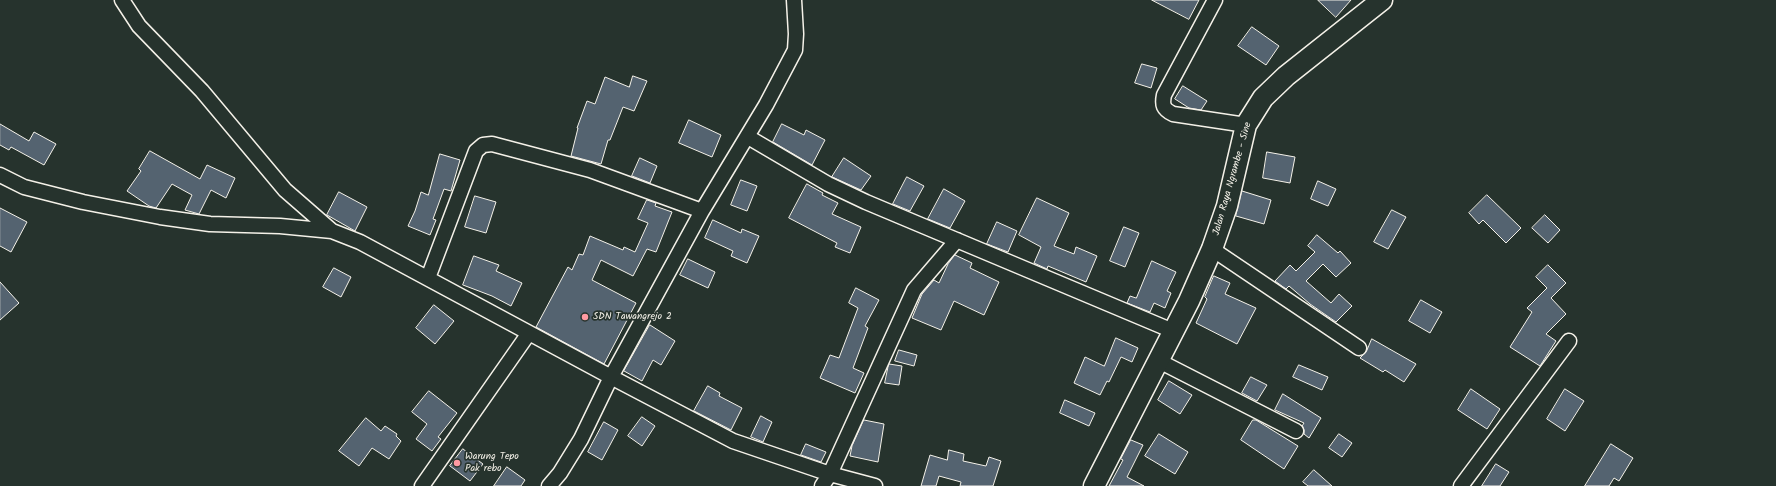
<!DOCTYPE html>
<html>
<head>
<meta charset="utf-8">
<style>
	body { margin:0 }
	canvas { display:block; background:#26332d }
</style>
</head>
<body>
<canvas width="1776" height="486"></canvas>
<script>
const ctx = document.querySelector('canvas').getContext('2d');
ctx.lineJoin = 'round';
function paint(path, color) { ctx.fillStyle = color; ctx.fill(path, 'evenodd'); }
function strokePath(path, color, width, dash) { ctx.strokeStyle = color; ctx.lineWidth = width; ctx.lineCap = dash ? 'butt' : 'round'; ctx.setLineDash(dash || []); ctx.stroke(path); }
function label(font, color, halo, rows, align = 'center') {
  ctx.font = font + ' Kalam,sans-serif'; ctx.lineWidth = 3.5; ctx.setLineDash([]); ctx.textBaseline = 'middle'; ctx.strokeStyle = halo; ctx.fillStyle = color; for (const [text, x, y, turn = 0] of rows) {
    ctx.save(); ctx.translate(x, y); ctx.rotate((+turn || 0) * Math.PI / 180); ctx.textAlign = isNaN(turn) ? turn : align; if (halo) ctx.strokeText(text, 0, 0); ctx.fillText(text, 0, 0); ctx.restore();
  }
}
const building = new Path2D(`
	M1152,0H1199L1189,19Z
	M1318,0H1351L1336,17Z
	M1252,27L1279,46L1266,65L1238,46Z
	M1142,64L1157,68L1151,88L1135,83Z
	M633,76L647,81L634,111L623,107L610,140H608L601,164L571,156L578,128H577L587,101L595,104L605,77L629,87Z
	M1183,86L1207,101L1201,110L1189,108L1175,99Z
	M689,120L721,135L712,157L679,143Z
	M0,124L29,141L34,132L56,144L44,165L11,147L9,150L0,145Z
	M782,124L804,135L806,130L825,140L812,165L773,142Z
	M150,151L200,179L207,165L235,178L226,198L211,190L199,214L185,210L192,195L172,184L156,208L149,206L127,191L141,171L139,169Z
	M1267,152L1295,157L1290,183L1263,178Z
	M440,154L460,160L451,191L444,189L433,219L436,220L430,235L408,226L415,211L421,192L428,195Z
	M640,158L657,166L650,183L632,176Z
	M844,158L871,176L861,190L832,177Z
	M907,177L924,186L910,211L893,204Z
	M741,180L757,186L747,211L731,205Z
	M1318,181L1336,189L1328,206L1311,199Z
	M807,184L823,193L822,195L838,203L832,214L861,227L850,253L835,247L837,243L789,218Z
	M944,189L965,201L950,228L928,219Z
	M1242,191L1271,200L1264,224L1236,216Z
	M339,192L367,207L355,231L327,215Z
	M1487,195L1521,228L1506,243L1483,220L1479,224L1469,213Z
	M475,196L496,202L486,233L465,227Z
	M1037,198L1069,213L1054,246L1074,254L1076,247L1097,256L1086,282L1048,266L1047,269L1034,263L1041,247L1019,235Z
	M647,200L656,203L655,206L672,212L656,252L647,249L633,276L601,260L592,280L636,303L604,364L536,327L568,267L572,270L579,254L583,255L590,236L623,250L624,247L635,252L648,223L638,219Z
	M0,208L27,222L11,252L0,246Z
	M1392,210L1406,217L1388,249L1374,242Z
	M1545,215L1560,230L1548,243L1532,228Z
	M713,220L741,233L742,229L759,236L747,263L731,256L733,251L705,238Z
	M997,222L1017,231L1008,252L987,244Z
	M1124,227L1139,233L1125,267L1110,261Z
	M1317,235L1338,253L1340,251L1351,263L1336,277L1323,264L1306,281L1331,303L1339,294L1352,306L1336,322L1310,304L1289,286L1286,289L1275,281L1290,265L1296,271L1315,252L1308,246Z
	M955,255L972,263L970,268L999,282L984,315L954,301L941,330L912,318L922,294L934,280L939,283L948,264Z
	M474,256L499,265L496,271L522,283L511,306L492,296L463,285Z
	M688,259L715,272L708,288L680,275Z
	M1152,261L1176,272L1167,291L1171,293L1165,308L1154,303L1150,312L1127,303L1130,296L1136,298Z
	M1548,265L1566,283L1551,298L1566,314L1546,334L1556,341L1540,366L1510,347L1532,312L1527,308L1547,288L1536,277Z
	M334,268L351,277L341,297L323,287Z
	M1214,276L1230,283L1225,294L1256,308L1237,344L1196,323L1207,299L1205,297Z
	M0,282L19,303L0,320Z
	M856,288L879,300L865,326L868,328L853,368L864,373L855,393L820,378L830,355L839,358L858,308L849,303Z
	M1421,300L1442,312L1430,333L1409,321Z
	M434,305L454,321L435,344L416,328Z
	M650,325L675,341L661,365L653,360L642,381L624,371Z
	M1116,338L1138,348L1132,362L1121,357L1109,382L1107,381L1100,395L1074,383L1085,357L1104,366Z
	M1372,339L1416,364L1404,382L1385,370L1383,372L1360,358L1366,352Z
	M899,350L917,355L914,366L895,361Z
	M889,364L902,366L899,385L885,383Z
	M1299,365L1328,377L1322,390L1293,377Z
	M1251,377L1267,385L1257,401L1242,393Z
	M1169,381L1192,395L1180,414L1158,400Z
	M708,386L720,393L719,396L742,408L731,430L694,411Z
	M1471,389L1500,409L1487,429L1458,410Z
	M1565,389L1584,401L1565,431L1547,419Z
	M429,391L457,413L438,437L441,439L432,451L416,439L427,424L412,412Z
	M1283,394L1321,418L1309,438L1304,434V430L1302,426L1304,423L1275,410Z
	M1065,400L1095,413L1089,426L1060,413Z
	M761,416L772,422L763,442L751,437Z
	M642,417L655,426L642,446L628,436Z
	M366,418L381,431L385,426L397,434L396,436L401,441L389,459L372,448L359,466L339,451Z
	M864,420L884,424L878,462L850,456L852,446Z
	M1253,420H1256L1298,446L1284,469L1241,440Z
	M604,422L618,430L602,460L588,452Z
	M1159,434L1188,452L1175,474L1145,456Z
	M1339,434L1352,443L1342,457L1329,448Z
	M1131,440L1143,445L1127,477L1144,486H1109L1123,460L1121,459Z
	M806,444L826,452L821,462L801,455Z
	M1611,444L1633,458L1619,481L1614,478L1609,486H1585Z
	M463,449L483,464L470,481L450,466Z
	M949,450L964,454L963,461L986,466L989,457L1001,461L993,486H960L961,482L939,476L936,486H921L930,455L947,460Z
	M1496,464L1509,472L1500,486H1482Z
	M507,467L525,480L521,486H494Z
	M1314,470L1332,486H1308L1303,482Z`);
paint(building, '#546370');
strokePath(building, '#f4f1e8', 1);
const minor = new Path2D(`
	M122,0L139,26L202,91L285,190L332,231
	M1215,0L1164,95C1162,105 1163,109 1173,114L1246,125
	M748,137L828,184L866,202L1173,331
	M0,175L24,187L83,202L160,217L210,224L280,226L332,231L360,242L611,377L733,441L830,474L875,486
	M1212,249L1359,348
	M428,278L476,151L483,145L492,144L590,170L702,211
	M1157,360L1296,431
	M422,486L529,333
	M549,486L560,473L581,439L611,377L702,211L766,105L795,50L796,34L794,0
	M822,486L830,474L914,290L957,240
	M1461,486L1569,341`);
const secondary = new Path2D(`
	M1094,486L1189,301L1212,249L1227,206L1246,125L1263,98L1286,76L1382,0`);
strokePath(minor, '#f4f1e8', 17);
strokePath(secondary, '#f4f1e8', 23);
strokePath(minor, '#26332d', 14);
strokePath(secondary, '#26332d', 20);
for (const [x, y, r, color] of [
	[585,317,4,"#ff9aa2"],
	[457,463,4,"#ff9aa2"]
]) { const dot = new Path2D(); dot.arc(x, y, r, 0, 2 * Math.PI); ctx.fillStyle = color; ctx.fill(dot); strokePath(dot, '#26332d', 1.5); }
label('10px', '#f4f1e8', '#26332d', [
	["Jalan Raya Ngrambe - Sine",1233,179,-74]
]);
label('10px', '#f4f1e8', '#26332d', [
	["SDN Tawangrejo 2",593,317],
	["Warung Tepo",465,457],
	["Pak rebo",465,469]
], 'left');
</script>
</body>
</html>
